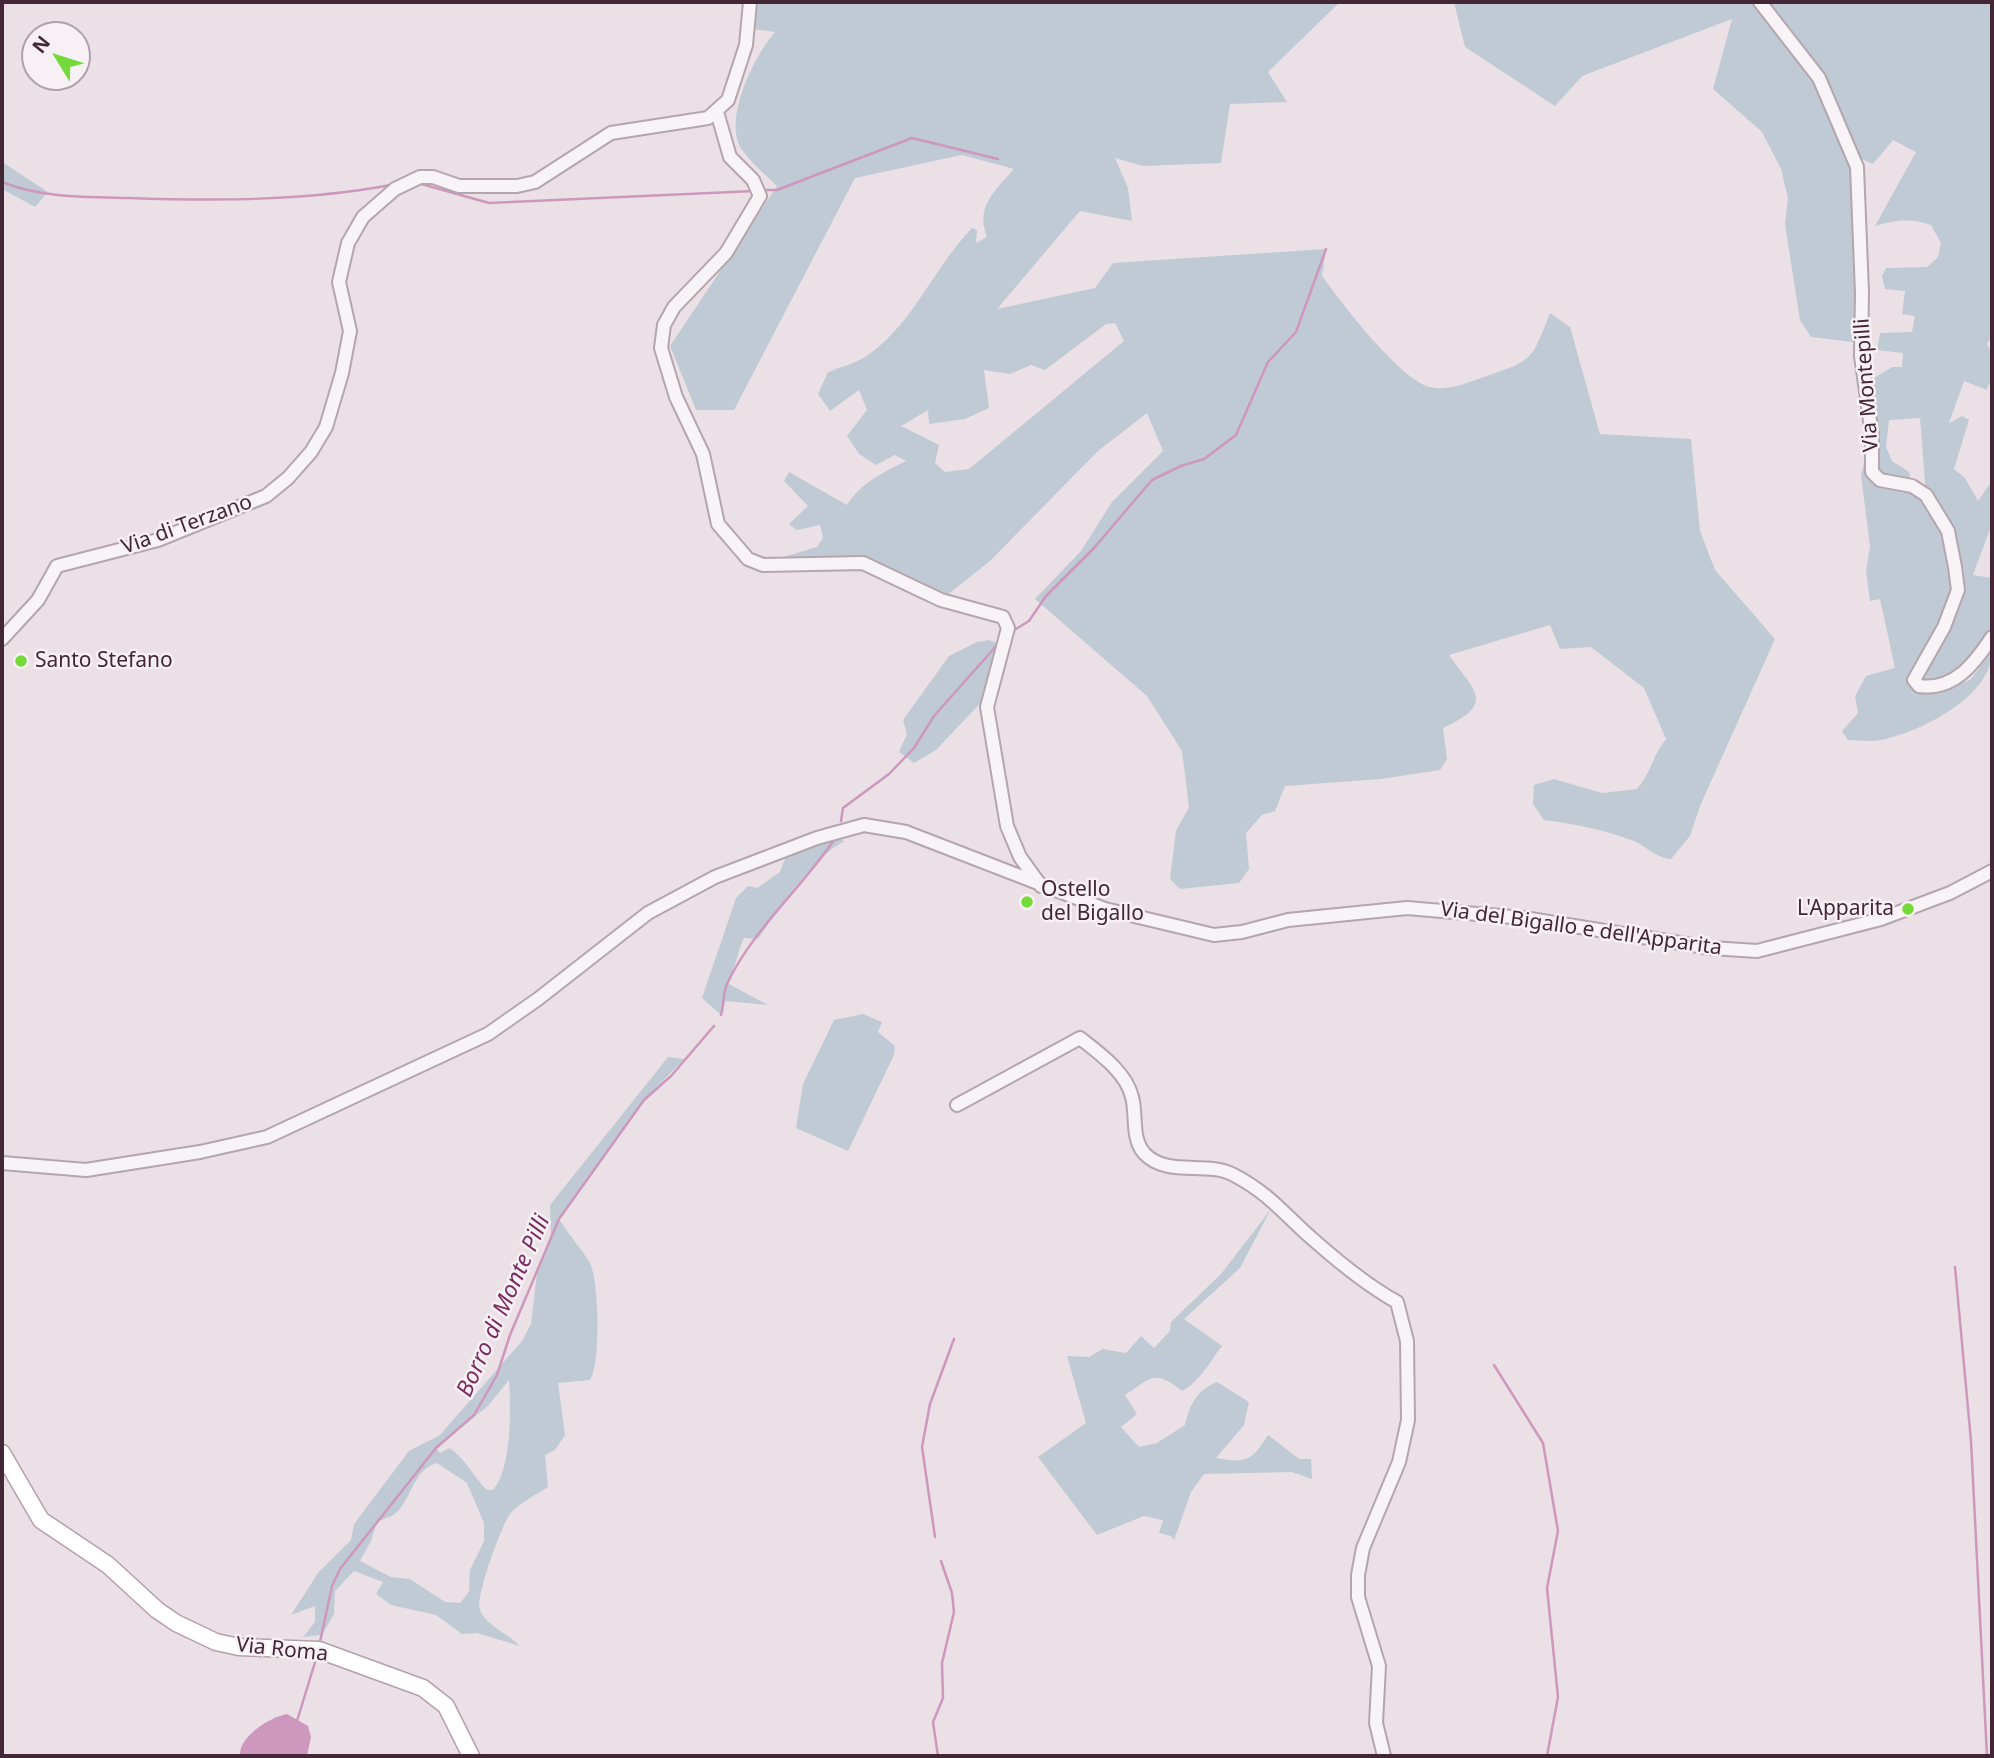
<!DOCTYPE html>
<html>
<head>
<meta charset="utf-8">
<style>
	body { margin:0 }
	#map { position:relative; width:1994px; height:1758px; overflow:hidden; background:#eae0e6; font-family:"Noto Sans",sans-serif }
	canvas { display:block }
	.frame { position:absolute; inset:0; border:4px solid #432737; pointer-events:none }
	.north { position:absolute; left:21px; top:21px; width:70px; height:70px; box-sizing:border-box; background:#f7f0f5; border:2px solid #afa0a9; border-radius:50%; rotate:308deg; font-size:19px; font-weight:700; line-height:28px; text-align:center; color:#432737 }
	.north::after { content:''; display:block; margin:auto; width:24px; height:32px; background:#74da3a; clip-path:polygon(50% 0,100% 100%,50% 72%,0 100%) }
</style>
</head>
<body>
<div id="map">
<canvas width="1994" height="1758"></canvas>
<div class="frame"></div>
<div class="north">N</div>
</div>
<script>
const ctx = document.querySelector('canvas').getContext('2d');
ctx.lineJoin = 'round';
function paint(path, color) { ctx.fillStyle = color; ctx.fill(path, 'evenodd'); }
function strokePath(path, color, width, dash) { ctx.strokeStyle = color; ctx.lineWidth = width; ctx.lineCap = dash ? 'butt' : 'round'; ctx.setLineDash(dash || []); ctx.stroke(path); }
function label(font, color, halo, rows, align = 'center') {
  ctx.font = font + ' "Noto Sans",sans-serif'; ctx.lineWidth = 5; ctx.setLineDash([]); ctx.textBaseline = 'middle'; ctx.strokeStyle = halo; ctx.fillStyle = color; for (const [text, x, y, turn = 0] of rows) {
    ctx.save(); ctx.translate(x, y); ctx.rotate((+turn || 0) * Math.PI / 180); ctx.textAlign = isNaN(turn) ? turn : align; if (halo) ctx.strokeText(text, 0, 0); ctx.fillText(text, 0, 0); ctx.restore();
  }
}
paint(new Path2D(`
	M756,2H1340L1268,72L1287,102L1230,104L1221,163L1143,166L1115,158L1128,188L1132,221L1080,211L997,309L1095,288L1113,263L1326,249L1322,276C1341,302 1400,380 1430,387C1449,392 1468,382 1487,376C1534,360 1532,359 1550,313L1570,327L1600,434L1691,439L1700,531L1715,570L1775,639L1700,806L1690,836L1671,859C1655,858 1646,845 1631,840C1602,829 1574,824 1544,820L1533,804L1534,785L1554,779L1602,793L1637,789C1652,772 1652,756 1666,739L1644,688L1591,647L1560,649L1550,625L1449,655C1473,690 1498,703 1443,728L1447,759L1440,770L1381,779L1285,786L1275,811L1262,815L1246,833L1249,869L1239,883L1180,889L1170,879L1176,831L1189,807L1182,751L1147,696L1035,599L1081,551L1112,502L1163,451L1147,413L1098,451L990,561L941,600L863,563L774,560L817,547L823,538L820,525L797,530L789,524L808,506L784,481L789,472L847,505C862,482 882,473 906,461L895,455L876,465L859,454L847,436L867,410L859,390L830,411L818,394L828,372C841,367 857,363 868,355C913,324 934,267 972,228L977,230L976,243L987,237C975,206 995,191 1014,169L962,155L855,178L734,410H696L670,346L777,186C766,175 752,164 743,151C721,122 754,56 775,32L753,29ZM1115,323L1124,341L969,469L945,472L935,463L939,445L901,426L928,410L929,424L965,419L989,408L984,370L1010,374L1031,365L1045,370L1106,324Z
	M1454,2H1992V335L1987,344L1992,354V383H1989L1987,390L1964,381L1949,423L1962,416L1969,420L1954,469L1965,478L1978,501L1992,481V524L1973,575L1992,578V637L1964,675L1929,687L1939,691L1970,680L1992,651C1992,697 1920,732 1881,740C1871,742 1859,740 1848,740L1842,731L1858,713L1855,696L1866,676L1895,668L1880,599L1870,601L1866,571L1870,546L1861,475L1868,448L1880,435L1871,380L1892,367H1902L1903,353L1877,350L1880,333L1912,332L1915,316L1902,314L1905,291L1885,289L1882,276L1886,268L1927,267L1938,257L1941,243L1931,225C1910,218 1896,220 1875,226L1916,152L1893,140L1873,164L1853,155L1861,343L1811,337L1800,320L1785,224L1788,198L1781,169L1762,132L1713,89L1732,19L1582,76L1555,106L1465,47ZM1920,418L1926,495L1912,486L1909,472L1892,461L1886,447L1889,420Z
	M2,162L48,192L35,207L2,189Z
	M989,640L998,644L990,693L936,750L914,763L899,752L907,734L903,720L949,656L977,642Z
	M838,839L845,841C813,856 779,909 758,939L744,938C737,953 735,971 727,983L768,1005L725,1001L721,1015L702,998L736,898L748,886L757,888L780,872L786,856Z
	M863,1014L882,1022L878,1032L895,1046L894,1055L848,1151L796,1128L803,1084L834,1020Z
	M668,1057L684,1059L644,1100L559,1219C568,1234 581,1248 590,1263C599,1280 601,1365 590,1380L558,1383L565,1435L555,1450L545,1455L548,1487C536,1495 516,1504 508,1517C500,1531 475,1597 480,1610C485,1625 509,1634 520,1646L477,1633L462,1634L436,1615L391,1605L376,1594L383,1582L354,1571L335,1591L334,1614L322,1635L303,1637L315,1622V1606L291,1615L318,1573L351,1540L354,1524L409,1451L440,1435L522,1341L531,1324L537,1273L551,1234L550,1205ZM509,1380C511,1408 512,1469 493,1490H487C473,1476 466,1460 450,1448L440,1453L436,1448L488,1406ZM437,1463L467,1483L484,1523V1541L470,1570L469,1592L460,1603L445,1602L410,1579L391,1577L360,1561L371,1541L377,1522C383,1519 394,1516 398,1511C412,1496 414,1469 437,1463Z
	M1271,1209L1240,1268L1184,1319L1222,1346C1209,1362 1201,1381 1182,1391C1155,1369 1152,1377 1125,1395L1137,1414L1121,1427L1139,1447L1157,1443L1185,1425C1190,1404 1197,1390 1217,1382L1249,1402L1244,1425L1216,1458C1247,1464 1252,1460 1268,1435L1299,1459H1311L1312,1479L1292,1472L1204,1474L1191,1492L1174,1540L1171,1536L1159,1533L1163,1520L1144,1516L1097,1535L1038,1457L1086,1423L1067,1356L1089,1357L1103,1349L1126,1353L1141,1336L1154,1348L1170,1331L1171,1322L1221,1274Z`), '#c0cad5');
paint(new Path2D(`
	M287,1714L308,1726L311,1737L307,1756H240C238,1737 270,1717 287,1714Z`), '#ce97bd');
strokePath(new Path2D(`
	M2,182C42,198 86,197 129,198C215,201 305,201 391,185
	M418,183L489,203L754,191
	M761,190H777L912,138L998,159
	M1011,632L1029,621L1046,596L1094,548L1152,480L1181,466L1204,459L1236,435L1268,362L1296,332L1326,249
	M841,821L843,808L889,774L914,748L934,716L998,644
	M721,1015C724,1005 723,993 727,984C752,930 804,886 836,837
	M1955,1267L1971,1441L1987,1756
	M1494,1365L1543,1443L1558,1531L1547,1588L1558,1697L1547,1756
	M935,1537L922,1447L930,1404L954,1339
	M320,1642L332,1586L340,1569L436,1448L474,1415L497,1375L510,1335L559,1219L644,1100L671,1076L714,1026
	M297,1721L316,1659
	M938,1756L933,1722L943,1698L942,1663L954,1612L952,1593L941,1561`), '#ce97bd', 2.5);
const minor = new Path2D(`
	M1760,2L1819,78L1857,167L1862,293L1861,356L1872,435V472L1880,480L1912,486L1926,495L1948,531L1955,567L1958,590L1944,627L1914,680L1919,686C1954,691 1975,663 1992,637
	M717,112L730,157L753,180L760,196L726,253L674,307L664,325L661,348L676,397L703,454L718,524L748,559L763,565L863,563L941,600L1003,617L1008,628L987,707L1007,826L1020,857L1041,886
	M2,639L38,600L57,566L158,540L266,496L288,478L311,452L326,427L342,373L350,331L339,282L348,243L363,217L395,189L420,177H433L459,186H517L535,182L611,133L708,118L728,100L746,45L750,2
	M957,1105L1080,1038C1099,1053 1126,1072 1132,1097C1137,1115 1131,1138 1144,1153C1167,1178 1206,1160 1234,1175C1273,1196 1284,1215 1316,1242C1341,1264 1368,1286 1397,1302L1407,1341L1408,1420L1399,1462L1363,1548L1358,1575V1597L1379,1666L1376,1723L1384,1756
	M2,1163L86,1170L200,1152L267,1137L488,1034L538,999L648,913L715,877L817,838L864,825L906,832L1105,909L1214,935L1242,932L1288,920L1407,908L1524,918L1711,948L1757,951L1881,919L1950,893L1992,871`);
const major = new Path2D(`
	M2,1453L41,1520L108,1565L157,1610L176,1623L216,1642L239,1647L319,1650L423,1688L446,1706L471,1756`);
strokePath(minor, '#b5a5ae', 16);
strokePath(major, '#b79ead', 19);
strokePath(minor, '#f8f3f6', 12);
strokePath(major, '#fff', 16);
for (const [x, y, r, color] of [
	[21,661,7,"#74da3a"],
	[1027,902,7,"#74da3a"],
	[1908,909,7,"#74da3a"]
]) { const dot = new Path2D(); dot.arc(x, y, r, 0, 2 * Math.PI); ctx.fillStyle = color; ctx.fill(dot); strokePath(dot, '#f7f0f5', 2.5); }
label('21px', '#432737', '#f7f0f5', [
	["Via Montepilli",1867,385,-94],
	["Via di Terzano",187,525,-20],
	["Via del Bigallo e dell'Apparita",1581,929,8],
	["Via Roma",282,1650,6]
]);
label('21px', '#432737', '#f7f0f5', [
	["Santo Stefano",35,661],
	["Ostello",1041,890],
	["del Bigallo",1041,914],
	["L'Apparita",1894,909,"right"]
], 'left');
label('italic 23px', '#7b2d60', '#f7f0f5', [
	["Borro di Monte Pilli",504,1306,-66]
]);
</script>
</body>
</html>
